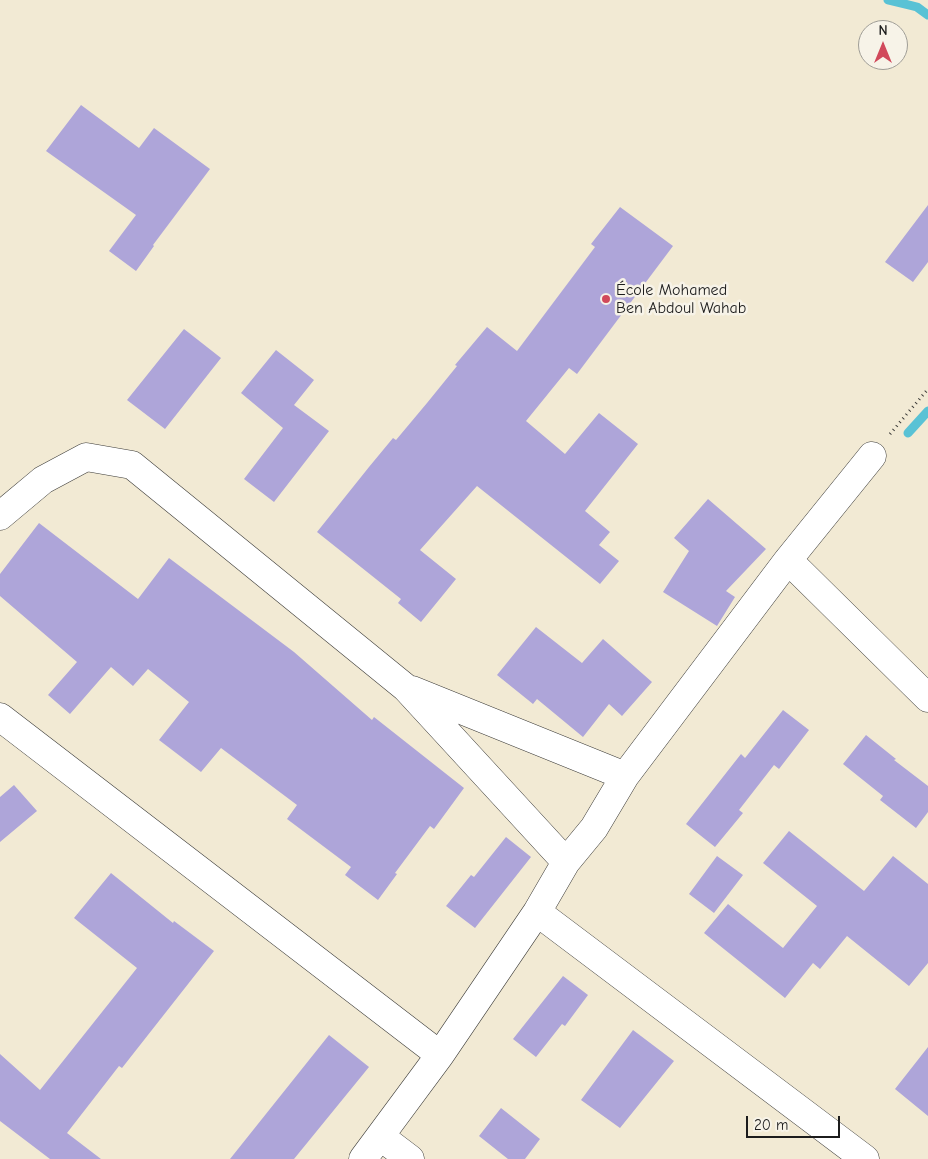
<!DOCTYPE html>
<html>
<head>
<meta charset="utf-8">
<style>
	body { margin:0 }
	#map { position:relative; width:928px; height:1159px; overflow:hidden; background:#f2ead4; font-family:"Comic Neue",sans-serif }
	canvas { display:block }
	.north { position:absolute; left:858px; top:20px; width:50px; height:50px; box-sizing:border-box; background:#f7f3e8; border:1px solid #9f9d96; border-radius:50%; rotate:0deg; font-size:14px; font-weight:700; line-height:20px; text-align:center; color:#1c1c1c }
	.north::after { content:''; display:block; margin:auto; width:18px; height:22px; background:#d1495b; clip-path:polygon(50% 0,100% 100%,50% 72%,0 100%) }
	.scale { position:absolute; left:746px; top:1116px; width:94px; height:22px; box-sizing:border-box; border:2px solid #1c1c1c; border-top:0; padding-left:6px; font-size:15px; line-height:18px; white-space:nowrap; color:#1c1c1c; -webkit-text-stroke:4px #f7f3e8; paint-order:stroke }
</style>
</head>
<body>
<div id="map">
<canvas width="928" height="1159"></canvas>
<div class="north">N</div>
<div class="scale">20 m</div>
</div>
<script>
const ctx = document.querySelector('canvas').getContext('2d');
ctx.lineJoin = 'round';
function strokePath(path, color, width, dash) { ctx.strokeStyle = color; ctx.lineWidth = width; ctx.lineCap = dash ? 'butt' : 'round'; ctx.setLineDash(dash || []); ctx.stroke(path); }
function paint(path, color) { ctx.fillStyle = color; ctx.fill(path, 'evenodd'); }
function label(font, color, halo, rows, align = 'center') {
  ctx.font = font + ' "Comic Neue",sans-serif'; ctx.lineWidth = 5; ctx.setLineDash([]); ctx.textBaseline = 'middle'; ctx.strokeStyle = halo; ctx.fillStyle = color; for (const [text, x, y, turn = 0] of rows) {
    ctx.save(); ctx.translate(x, y); ctx.rotate((+turn || 0) * Math.PI / 180); ctx.textAlign = isNaN(turn) ? turn : align; if (halo) ctx.strokeText(text, 0, 0); ctx.fillText(text, 0, 0); ctx.restore();
  }
}
strokePath(new Path2D(`
	M888,0L917,7L928,15
	M908,433L928,411`), '#59c2d5', 9);
paint(new Path2D(`
	M81,105L139,148L154,128L210,169L153,245L154,246L136,271L109,251L136,215L46,151Z
	M928,205V262L913,282L885,262Z
	M620,207L673,246L577,374L569,368L526,421L565,454L599,413L638,444L585,511L610,532L599,545L619,561L600,584L477,486L420,550L456,579L421,622L398,603L401,599L317,532L369,467L393,438L396,440L427,403L457,366L455,365L487,327L517,351L595,247L591,244Z
	M184,329L221,358L165,429L127,400Z
	M276,350L314,380L294,405L329,431L274,502L244,479L283,428L241,393Z
	M708,499L766,549L726,591L735,597L717,626L663,592L689,551L674,538Z
	M39,523L138,599L169,558L294,652L372,720L374,717L464,788L434,829L430,826L395,873L397,874L378,900L345,875L351,867L287,819L297,805L221,748L201,772L159,740L189,702L148,669L133,686L111,667L70,714L48,695L77,662L0,596V574Z
	M536,627L582,663L603,639L652,682L622,716L609,704L583,737L537,699L533,704L497,675Z
	M783,710L809,730L779,769L774,765L739,810L743,813L715,847L686,824L741,754L745,758Z
	M866,735L896,759L894,760L928,786V812L916,828L880,800L883,796L843,764Z
	M14,785L37,811L0,842V797Z
	M789,831L864,891L893,856L928,884V963L909,986L847,936L820,969L813,963L785,998L704,933L728,904L783,948L817,906L763,863Z
	M506,837L531,857L475,928L446,906L471,875L474,877Z
	M717,856L743,875L714,913L689,894Z
	M111,873L173,923L174,921L214,951L122,1068L119,1066L67,1133L101,1159H50L0,1121V1054L40,1090L137,968L74,918Z
	M563,976L588,995L565,1026L562,1024L536,1057L513,1039Z
	M633,1030L674,1061L620,1128L581,1100Z
	M329,1035L369,1067L294,1159H230Z
	M928,1047V1116L895,1089Z
	M501,1108L540,1139L525,1159H508L479,1136Z`), '#aea5d9');
const minor = new Path2D(`
	M0,516L43,480L86,457L132,465L406,688L566,862
	M788,560L928,698
	M412,690L625,776
	M0,717L440,1055
	M537,912L865,1159
	M381,1137L410,1159
	M363,1159L440,1055L537,912L566,862L594,828L625,776L788,560L872,456`);
strokePath(minor, '#3c3b38', 29);
strokePath(new Path2D(`
	M890,434L928,389`), '#3c3b38', 3, [1, 4]);
strokePath(minor, '#fff', 28);
for (const [x, y, r, color] of [
	[606,299,5,"#d1495b"]
]) { const dot = new Path2D(); dot.arc(x, y, r, 0, 2 * Math.PI); ctx.fillStyle = color; ctx.fill(dot); strokePath(dot, '#f7f3e8', 2); }
label('16px', '#1c1c1c', '#f7f3e8', [
	["École Mohamed",616,290],
	["Ben Abdoul Wahab",616,308]
], 'left');
</script>
</body>
</html>
